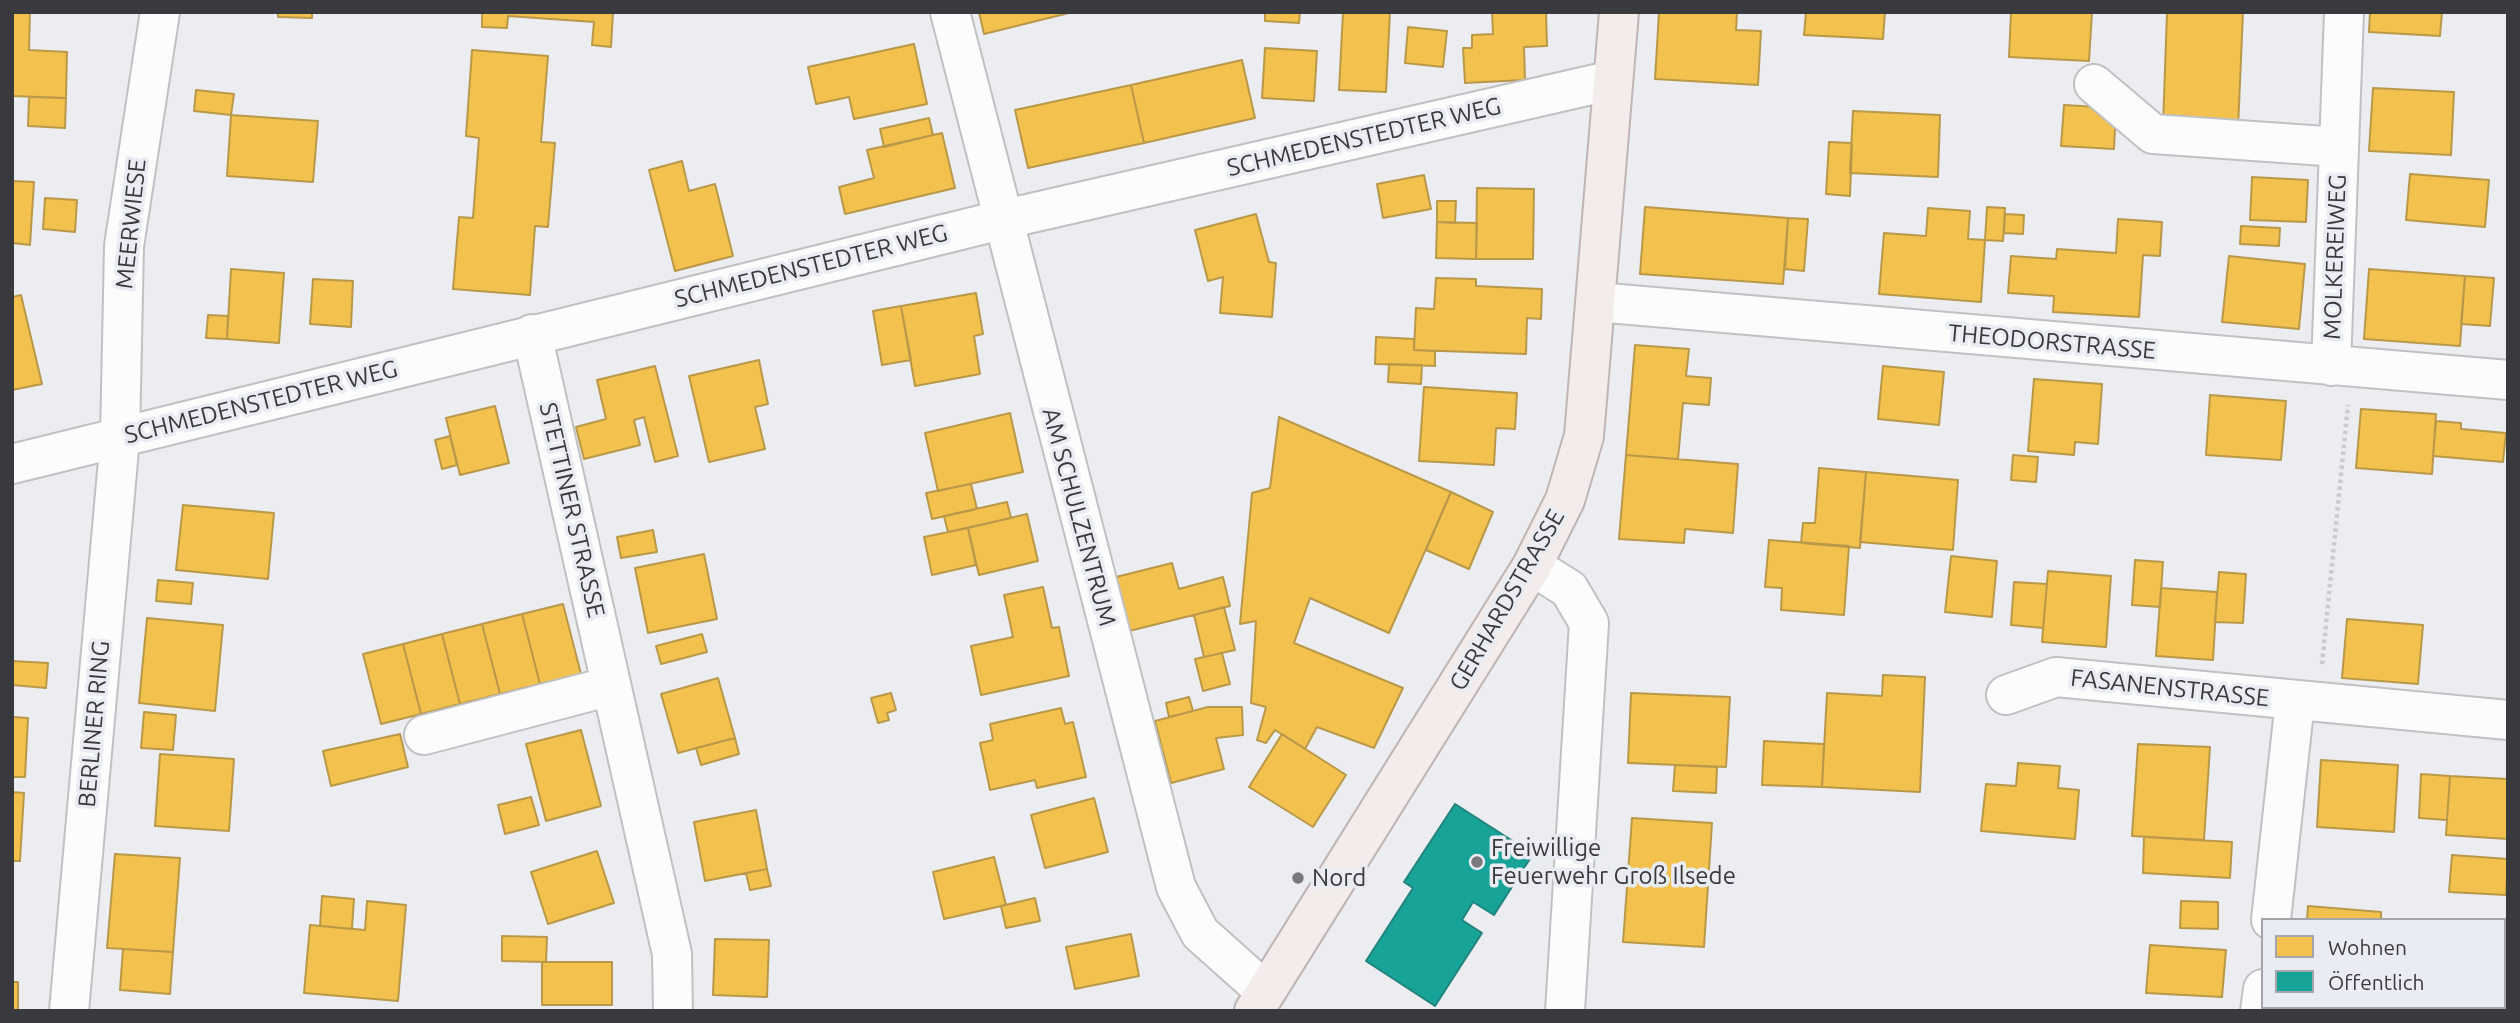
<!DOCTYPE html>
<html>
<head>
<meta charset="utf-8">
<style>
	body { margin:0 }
	#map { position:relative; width:2520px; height:1023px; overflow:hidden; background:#ebedf0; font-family:Ubuntu,sans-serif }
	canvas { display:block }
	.frame { position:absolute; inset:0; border:14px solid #393a3d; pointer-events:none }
	.legend { position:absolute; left:2261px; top:918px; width:245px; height:91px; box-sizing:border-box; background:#e9ecf2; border:2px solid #a3a5aa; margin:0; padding:9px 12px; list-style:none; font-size:21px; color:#393a3d }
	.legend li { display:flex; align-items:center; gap:14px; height:35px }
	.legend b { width:35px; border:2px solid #a3a5aa }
</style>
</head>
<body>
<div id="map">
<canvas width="2520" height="1023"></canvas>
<div class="frame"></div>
<ul class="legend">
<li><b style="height:19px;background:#f2c14e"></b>Wohnen</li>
<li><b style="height:19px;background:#17a398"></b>Öffentlich</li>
</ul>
</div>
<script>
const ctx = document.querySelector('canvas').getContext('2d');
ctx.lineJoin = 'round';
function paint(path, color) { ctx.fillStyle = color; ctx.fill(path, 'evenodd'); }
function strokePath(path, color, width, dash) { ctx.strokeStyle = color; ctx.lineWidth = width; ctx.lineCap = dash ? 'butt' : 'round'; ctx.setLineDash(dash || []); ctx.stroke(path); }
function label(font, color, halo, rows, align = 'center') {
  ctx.font = font + ' Ubuntu,sans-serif'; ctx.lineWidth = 7; ctx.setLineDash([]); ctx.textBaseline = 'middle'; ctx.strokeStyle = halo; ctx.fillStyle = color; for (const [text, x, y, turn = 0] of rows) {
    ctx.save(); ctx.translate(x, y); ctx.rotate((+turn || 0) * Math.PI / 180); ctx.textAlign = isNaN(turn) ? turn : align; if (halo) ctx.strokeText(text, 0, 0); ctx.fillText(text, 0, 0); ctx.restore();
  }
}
const homes = new Path2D(`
	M12,12H30L29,50L67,52L66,98L12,96Z
	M278,12H312V18L278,17Z
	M482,12H613L611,47L592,45L594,22L508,16L507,28L482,27Z
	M979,12H1073L984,34Z
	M1265,12H1300L1299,23L1265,21Z
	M1343,12H1390L1386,92L1339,90Z
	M1492,12H1546L1547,46L1524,47L1525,80L1465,83L1463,48H1472V35L1493,34Z
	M1659,12H1737L1736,30L1761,31L1758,85L1655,79Z
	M1806,12H1885L1883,39L1804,35Z
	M2011,12H2092L2089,61L2009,57Z
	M2167,12H2243L2238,129L2163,126Z
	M2370,12H2442L2440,36L2369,32Z
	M1408,27L1447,31L1443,67L1405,63Z
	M914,44L927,104L854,119L849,97L816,104L808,67Z
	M1265,48L1317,51L1314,101L1262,98Z
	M472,50L548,56L541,142L555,143L548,227L535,226L530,295L453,289L459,217L473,218L479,138L466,136Z
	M1242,60L1255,118L1144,143L1131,85Z
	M1131,85L1144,143L1028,168L1015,110Z
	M2373,88L2454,92L2451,155L2369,151Z
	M196,90L234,94L231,115L194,111Z
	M29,97L66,98L65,128L28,126Z
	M2064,105L2116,108L2114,149L2061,146Z
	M1853,111L1940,115L1938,177L1850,173Z
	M231,115L318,121L313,182L227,176Z
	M929,118L933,135L884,147L880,129Z
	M942,133L955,188L845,214L839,187L874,178L867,150Z
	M1829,142L1852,143L1850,196L1826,194Z
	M682,161L689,191L715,184L733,256L675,271L649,170Z
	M2410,174L2489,180L2485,227L2406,220Z
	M1424,175L1431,209L1383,218L1377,184Z
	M2252,177L2308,180L2306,222L2250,220Z
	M12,181L34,182L30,245L12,243Z
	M1477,188L1534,189L1533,259H1476Z
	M45,198L77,200L75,232L43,229Z
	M1437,201H1456L1455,223L1437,222Z
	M1645,207L1788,218L1783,284L1640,274Z
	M1987,207L2005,208L2003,241L1985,240Z
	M1928,208L1970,211L1968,239L1985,240L1981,302L1879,294L1884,233L1926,236Z
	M1256,214L1269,262L1276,263L1272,317L1220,313L1223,277L1208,281L1195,230Z
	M2005,214L2024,215L2023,234L2004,233Z
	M1788,218L1808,219L1804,271L1785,269Z
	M2118,219L2162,222L2160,256L2143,255L2139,317L2053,312L2054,296L2008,293L2011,256L2056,259L2057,249L2116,253Z
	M1437,222L1477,223L1476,259L1436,258Z
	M2241,226L2280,228L2279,246L2240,244Z
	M2229,256L2305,264L2299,329L2222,322Z
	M231,269L284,273L279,343L227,339Z
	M2369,269L2465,276L2460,346L2364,339Z
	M2465,276L2494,278L2490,326L2461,324Z
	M1436,278L1476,279V286L1542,289L1541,319L1527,318L1526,354L1414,350L1416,308L1434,309Z
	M313,279L353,281L351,327L310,324Z
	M976,293L983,334L974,336L980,374L915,386L901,306Z
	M21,295L42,384L12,390V297Z
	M901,306L911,360L882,365L873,311Z
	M208,315L228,316L227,339L206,338Z
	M1376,337L1414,339V350L1435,351V366L1375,364Z
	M1635,345L1689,349L1686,376L1711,378L1709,405L1683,403L1678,459L1626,455Z
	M759,360L768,404L755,407L765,449L709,462L689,376Z
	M1389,364L1422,365L1421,384L1388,382Z
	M655,366L678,456L655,462L644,417L634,420L640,445L584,459L576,427L606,419L597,380Z
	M1883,366L1944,372L1939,425L1878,419Z
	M2034,379L2102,384L2098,444L2075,442L2074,455L2028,451Z
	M1424,387L1517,393L1515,429L1496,428L1494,465L1419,461Z
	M2210,395L2286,401L2281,460L2206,455Z
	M495,406L509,463L460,475L446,418Z
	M2361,409L2436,414L2432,474L2356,468Z
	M1010,413L1023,472L938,491L925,433Z
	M1279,417L1451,492L1389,633L1310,598L1294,643L1403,688L1374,748L1317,727L1305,749L1275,730L1266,743L1257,740L1266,707L1251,703L1256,621L1240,624L1252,493L1270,488Z
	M2436,421L2461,423V429L2506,433L2503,462L2433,456Z
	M450,436L457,465L442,469L435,440Z
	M1626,455L1738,464L1733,533L1685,529L1684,543L1619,539Z
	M2013,455L2038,457L2036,482L2011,480Z
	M1819,468L1866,472L1860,548L1801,543L1803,523H1815Z
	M1866,472L1958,480L1953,550L1860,542Z
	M971,484L977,509L932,519L926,493Z
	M1451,492L1493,512L1469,569L1426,550Z
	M1007,502L1011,518L948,532L944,516Z
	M183,505L274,513L268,579L176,570Z
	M1027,514L1038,561L979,575L968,528Z
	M968,528L976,565L932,575L924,537Z
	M653,530L657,552L621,558L617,537Z
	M1769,540L1849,546L1844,615L1781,610L1782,588L1765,587Z
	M704,554L717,619L648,633L635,568Z
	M1951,556L1997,561L1992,617L1945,612Z
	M2135,560L2163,562L2160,607L2132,605Z
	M1172,563L1179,589L1223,577L1230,606L1129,631L1116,577Z
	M2048,571L2111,576L2106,647L2042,642Z
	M2219,572L2246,574L2243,623L2215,622Z
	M158,580L193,583L191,604L156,601Z
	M2014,582L2047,584L2043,628L2011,625Z
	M1043,587L1052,628L1059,627L1069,676L981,695L971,646L1013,637L1004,595Z
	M2161,588L2217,592L2213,660L2156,656Z
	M563,604L581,674L540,684L522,614Z
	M1224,607L1235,650L1204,657L1194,615Z
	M522,614L540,684L500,694L482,624Z
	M147,618L223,625L215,711L139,703Z
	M2347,619L2423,625L2418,684L2342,678Z
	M482,624L500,694L460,704L442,634Z
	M442,634L460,704L421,714L403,644Z
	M702,634L707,652L661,664L656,646Z
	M403,644L421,714L381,724L363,654Z
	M1222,653L1230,684L1203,691L1195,659Z
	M12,661L48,663L46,688L12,685Z
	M1883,675L1925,677L1920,792L1822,787L1827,693L1882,696Z
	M718,678L735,738L678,753L661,694Z
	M891,693L896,710L887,713L889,720L878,723L871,698Z
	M1631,693L1730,697L1726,767L1628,763Z
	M1189,697L1193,711L1169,717L1166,703Z
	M1208,707H1242L1243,735L1216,738L1224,769L1171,783L1155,721Z
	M1061,708L1065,724L1073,722L1086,777L1037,788L1035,780L990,790L980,743L993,740L990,724Z
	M144,712L176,715L173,750L141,748Z
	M12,717L28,718L25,777H12Z
	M581,730L601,806L546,821L526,744Z
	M400,734L408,767L331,786L323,751Z
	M1282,734L1346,775L1313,827L1249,787Z
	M735,738L739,754L701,765L696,748Z
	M1764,741L1824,744L1822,787L1762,785Z
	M2138,744L2210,747L2204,840L2132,836Z
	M160,754L234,759L229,831L155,826Z
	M2321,760L2398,765L2394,832L2317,827Z
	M2018,763L2060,766L2058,788L2079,790L2075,839L1981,831L1986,784L2016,786Z
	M1675,765L1717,767L1716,793L1673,791Z
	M2421,774L2450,776L2447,820L2419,818Z
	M2450,776L2508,779V839L2446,835Z
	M12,792L24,793L20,861H12Z
	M531,797L539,825L505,834L498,805Z
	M1094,798L1108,852L1045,868L1031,815Z
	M756,810L767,869L705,881L694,822Z
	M1632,818L1712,823L1704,947L1623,942Z
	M2144,837L2232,842L2230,878L2143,873Z
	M597,851L614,903L548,924L531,872Z
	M115,854L180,858L173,952L107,948Z
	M2452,855L2508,859L2506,895L2449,892Z
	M994,857L1006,905L944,919L933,872Z
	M767,869L771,886L750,890L746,873Z
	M322,896L354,899L352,929L320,926Z
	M1035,898L1040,921L1006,928L1001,906Z
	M367,901L406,905L398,1001L304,993L310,925L365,930Z
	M2181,901L2218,902V929L2180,928Z
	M2308,906L2381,912V920H2307Z
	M1131,934L1139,976L1075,989L1066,947Z
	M502,936L547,937L546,962L502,961Z
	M2504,936H2508V1011H2438L2439,1007H2504Z
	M715,939L769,940L767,997L713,995Z
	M2150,945L2226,950L2222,997L2146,993Z
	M123,949L173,952L170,994L120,990Z
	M542,962H612V1005H542Z
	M12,982H18V1011H12Z
	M2341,1007H2402L2401,1011H2341Z`);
paint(homes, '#f2c14e');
strokePath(homes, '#ba9849', 2);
const public = new Path2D(`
	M1455,804L1533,854L1494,915L1473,902L1462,920L1482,933L1435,1006L1366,961L1413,888L1404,882Z`);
paint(public, '#17a398');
strokePath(public, '#21847d', 2);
const minor = new Path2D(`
	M950,12L1176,887L1200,933L1265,991
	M2094,84L2153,134L2339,147
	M1596,302L2508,380
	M532,334L672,954L673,1011
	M2331,366L2344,12
	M12,464L1001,220L1613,80
	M1532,566L1569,589L1589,623L1565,1011
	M2006,695L2056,677L2508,720
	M424,735L611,686
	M2271,920L2295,701
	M69,1011L120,438L124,246L160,12
	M2260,1011L2263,989`);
const major = new Path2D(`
	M1254,1011L1532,566L1565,500L1584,436L1619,12`);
strokePath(minor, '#c0c1c3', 42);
strokePath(major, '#c1b4b4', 42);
strokePath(new Path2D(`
	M2322,664L2348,405`), '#cacbcd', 4.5, [3.5, 3.5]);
strokePath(minor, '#fcfcfd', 38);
strokePath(major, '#f4ebeb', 38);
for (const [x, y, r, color] of [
	[1477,862,7,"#77797c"],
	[1298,878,7,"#77797c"]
]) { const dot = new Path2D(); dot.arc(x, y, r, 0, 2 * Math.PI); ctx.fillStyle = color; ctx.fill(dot); strokePath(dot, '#e9ecf2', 2.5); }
label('24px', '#393a3d', '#e9ecf2', [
	["SCHMEDENSTEDTER WEG",1364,137,-13],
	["MEERWIESE",131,224,-84],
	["MOLKEREIWEG",2335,257,-88],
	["SCHMEDENSTEDTER WEG",811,266,-14],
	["THEODORSTRASSE",2052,342,5],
	["SCHMEDENSTEDTER WEG",261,402,-14],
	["STETTINER STRASSE",572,510,77],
	["AM SCHULZENTRUM",1079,517,75],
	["GERHARDSTRASSE",1507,600,-60],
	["FASANENSTRASSE",2170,688,6],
	["BERLINER RING",94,724,-85]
]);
label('24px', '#393a3d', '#e9ecf2', [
	["Freiwillige",1491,848],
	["Feuerwehr Groß Ilsede",1491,876],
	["Nord",1312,878]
], 'left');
</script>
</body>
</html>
